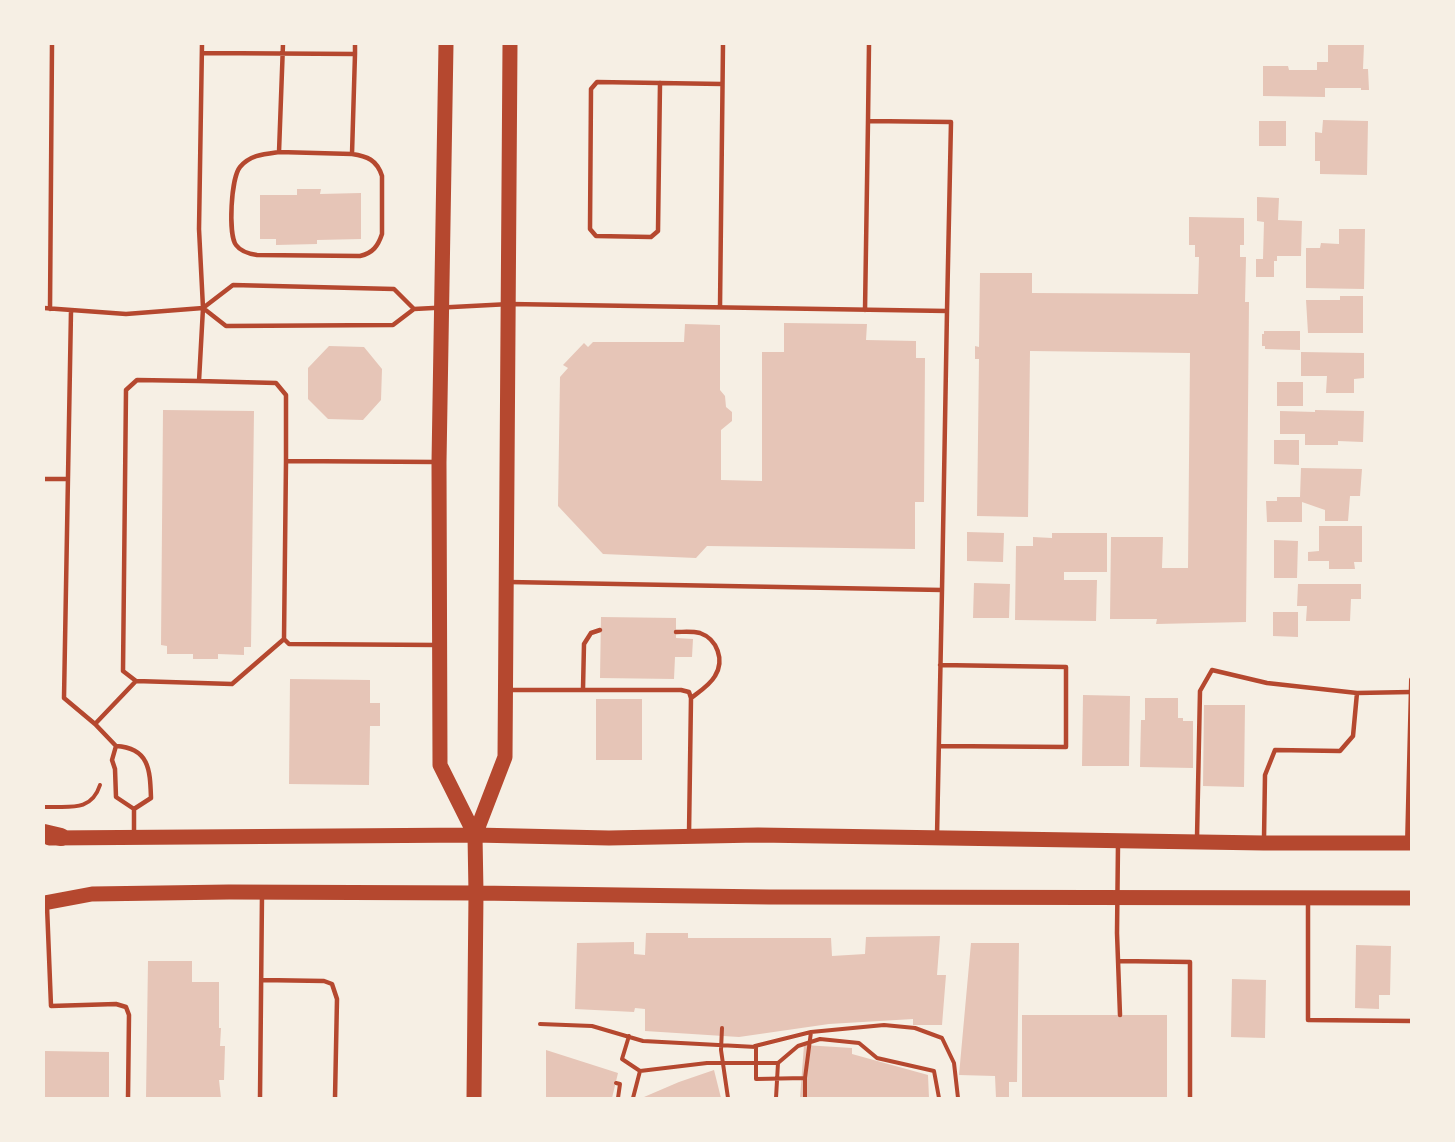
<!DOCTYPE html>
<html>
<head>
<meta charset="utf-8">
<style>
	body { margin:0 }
	#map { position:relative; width:1455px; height:1142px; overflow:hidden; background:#f6efe4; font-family:Ubuntu,sans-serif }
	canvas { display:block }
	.frame { position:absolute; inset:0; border:45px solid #f6efe4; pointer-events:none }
</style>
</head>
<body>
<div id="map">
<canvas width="1455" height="1142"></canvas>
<div class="frame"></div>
</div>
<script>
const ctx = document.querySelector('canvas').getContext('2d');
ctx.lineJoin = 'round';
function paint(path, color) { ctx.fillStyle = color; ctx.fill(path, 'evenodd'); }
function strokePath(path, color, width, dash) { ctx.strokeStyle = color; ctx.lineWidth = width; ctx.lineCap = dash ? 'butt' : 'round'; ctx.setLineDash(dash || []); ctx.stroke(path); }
paint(new Path2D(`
	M1328,44H1364L1363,69H1368L1369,90H1361V88H1325V97L1263,96V66H1288L1289,70H1317V62H1328Z
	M1323,120L1368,121L1367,175L1320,174V161H1315V132L1322,133Z
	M1259,121H1286V146H1259Z
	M297,189H321L320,194L361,193V239L317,240V244L276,245V239H260V195H297Z
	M1257,197L1279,198L1278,220L1302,221L1301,256H1277V261H1274V277H1256V259H1263L1264,222L1257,221Z
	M1189,217L1244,218V245H1240V257H1246L1245,302H1249L1246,622L1156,624L1157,619H1110L1111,537H1163L1162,568H1188L1190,353L1030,351L1028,517L977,516L979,359H975V346L979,347L980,273H1032V293L1198,294L1199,257H1195V245H1189Z
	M1339,229H1365L1364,289L1306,288V248H1320L1321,243L1339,244Z
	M1340,296H1363V333H1308L1306,300H1340Z
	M784,323L867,324L866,340L916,341V358H925L924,502H915V549L707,546L696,558L603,554L558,506L560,377L568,368L563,365L584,343L588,347L593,342H684L685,324L720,325V390L725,396L726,407L732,412V421L721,430V480L762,481V352H784Z
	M1264,331H1300V350L1265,349V346H1262V334H1264Z
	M329,346L364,347L382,369L381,400L363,420L328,419L308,399V368Z
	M1301,352L1364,353V378L1354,379V393H1326L1327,376H1301Z
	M1277,382H1303V406H1277Z
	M163,410L254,411L251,647H244V655L218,654V659H193V654H167V646L161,645Z
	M1315,410L1364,411L1363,442L1338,441V445H1305V434H1280V411L1315,412Z
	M1274,440H1299V465L1274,464Z
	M1301,468L1362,469L1360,496H1350L1348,521H1325V510L1302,502V522H1267L1266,501H1277V497H1300Z
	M1319,526H1362V562H1354L1355,569H1329V561H1308V552L1319,551Z
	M967,532L1004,533L1003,562L967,561Z
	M1052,533H1107V572H1064V580H1097L1096,621L1015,620L1016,546H1033V537L1052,538Z
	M1274,540L1298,541L1297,578H1274Z
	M974,583L1010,584L1009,618H973Z
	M1298,584H1361V599H1351L1350,621H1306L1307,606H1297Z
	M1273,612H1298V637L1273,636Z
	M601,617L676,618V638L693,639L692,657H675L674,679L600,678Z
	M290,679L370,680V703H380V726H370L369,785L289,784Z
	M1083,695L1130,696L1129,766H1082Z
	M1145,698H1178V718H1183V721H1193V768L1140,767L1141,720H1145Z
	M596,699H642V760H596Z
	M1204,705H1245L1244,787L1203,786Z
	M646,933H688V938H831L832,956L865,954L866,937L940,936L937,975H946L942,1025H913V1019L829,1024L739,1037L645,1031V1009L635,1008L634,1012L575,1009L577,943L634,942V954L645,955Z
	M971,943H1019L1017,1082H1009V1098H996L995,1076L959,1075Z
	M1356,945L1391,946L1390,995H1379V1009L1355,1008Z
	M148,961H192V982H219V1028H221L220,1046H225L224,1080H219L221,1098H146Z
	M1232,979L1266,980L1265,1038L1231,1037Z
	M1022,1015H1167V1098H1022Z
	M804,1045L852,1048V1054L928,1075L929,1098H800Z
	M546,1050L618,1073L612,1098H546Z
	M44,1051L109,1052V1098H44Z
	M714,1070L721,1098H644V1097L679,1082Z`), '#e6c5b7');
strokePath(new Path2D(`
	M44,807C68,806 91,813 100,785
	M540,1024L592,1026L643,1041L756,1047V1079L805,1078V1098
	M722,1028L721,1050L728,1098
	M811,1032L884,1025L915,1028L942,1038L954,1063L958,1098
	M629,1036L622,1059L640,1071L633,1098
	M755,1046L811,1032L805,1078
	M778,1063L798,1046L820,1039L859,1043L877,1058L934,1071L939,1098
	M640,1071L707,1063H778L776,1098
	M616,1083L620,1084L618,1098`), '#b5482f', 4);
strokePath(new Path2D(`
	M283,44L279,152L352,154L355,54
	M869,44L868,121L951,122L947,311
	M202,53L355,54V44
	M660,83L658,231L651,237L596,236L590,229L591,89L597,82L722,84
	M279,152C264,154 250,155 240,167C231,178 228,234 236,245C241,252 250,254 257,255L360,256C373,253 378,246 382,234V176C377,160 367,156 352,154
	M720,307L723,44
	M44,308L126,314L203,308L233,285L394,289L414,309
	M203,308L226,326L393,325L414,309L510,304L947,311L942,590
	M50,309L52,44
	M865,310L868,121
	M71,311L64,698L95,724L116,746C150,748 150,771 151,798L134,809
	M199,381L276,383L286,395V461L436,462
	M44,479H68
	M509,582L942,590L937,836
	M676,632C684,632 692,631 700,633C717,639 725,660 715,676C710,685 699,692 691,698
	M284,639L286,461
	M136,681L123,671L126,390L137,380L199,381L203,308L199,229L202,44
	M583,689L584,644L591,633L600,630
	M507,690H681L689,692L691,698L689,834
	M95,724L136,681L232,684L284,639L289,644L437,645
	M116,746L112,760L115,769L116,797L134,809
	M939,746L1066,747V667L940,665
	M134,836V809
	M1197,838L1200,691L1212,670L1267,683L1357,693
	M1264,839L1265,775L1275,750L1340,751L1353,736L1357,693L1411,692
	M1118,844L1117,933L1120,1015
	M1308,901V1020L1412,1021
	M47,906L51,1006L116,1004L126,1007L129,1015L128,1098
	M1118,961L1190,962V1098
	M262,980L324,981L332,984L337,999L335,1098
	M260,1098L262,895`), '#b5482f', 4.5);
strokePath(new Path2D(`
	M1408,841L1412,680`), '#b5482f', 6);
strokePath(new Path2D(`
	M446,44L439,462L440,765L475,835
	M49,838L475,835L609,838L758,835L1264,843H1412
	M44,903L92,894L229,892L476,893L769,897L1412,898
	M474,1098L476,893L475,835L505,757L510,44`), '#b5482f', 15);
strokePath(new Path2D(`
	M44,833L61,837`), '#b5482f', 18);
</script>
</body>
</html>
